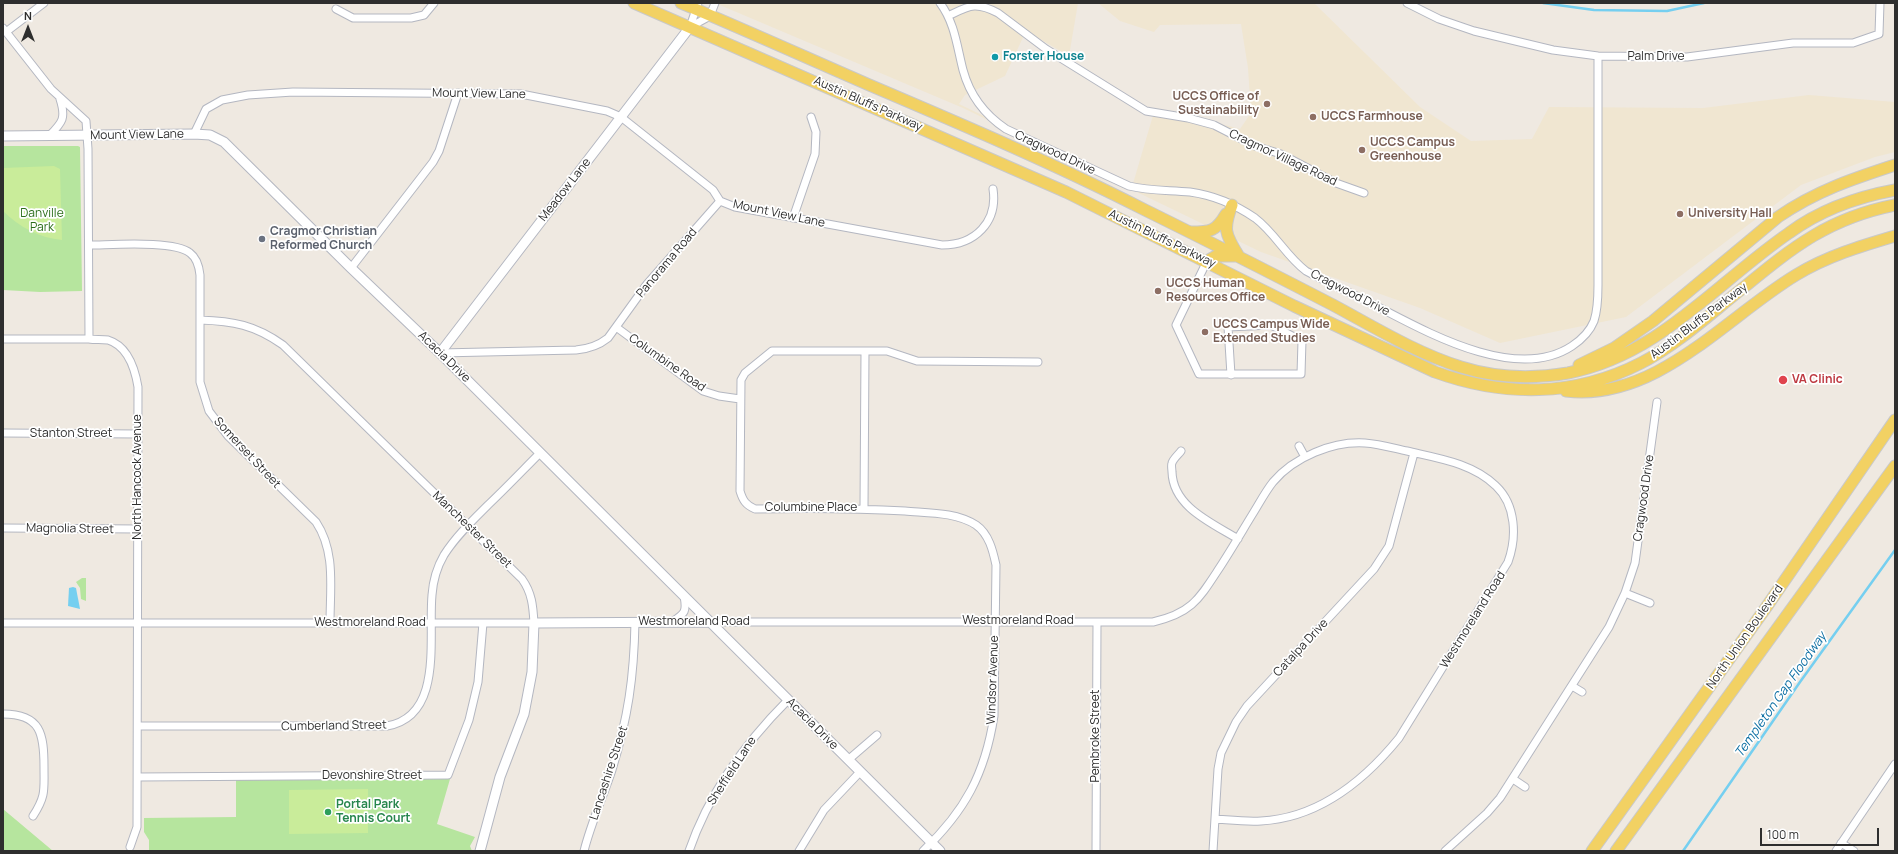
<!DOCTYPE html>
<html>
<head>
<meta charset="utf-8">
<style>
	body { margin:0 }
	#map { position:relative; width:1898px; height:854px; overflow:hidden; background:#efe9e1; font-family:Manrope,sans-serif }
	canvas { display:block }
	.frame { position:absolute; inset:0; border:4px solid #2e2e2e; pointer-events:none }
	.north { position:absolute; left:8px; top:8px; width:40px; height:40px; -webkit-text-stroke:3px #fff; paint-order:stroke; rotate:0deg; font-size:11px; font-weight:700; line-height:16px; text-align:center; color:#2e2e2e }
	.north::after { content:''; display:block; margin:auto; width:14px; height:18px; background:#2e2e2e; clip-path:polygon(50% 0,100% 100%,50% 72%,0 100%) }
	.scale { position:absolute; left:1760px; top:828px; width:119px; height:18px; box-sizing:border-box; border:2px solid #2e2e2e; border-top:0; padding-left:5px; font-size:12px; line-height:14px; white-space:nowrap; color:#2e2e2e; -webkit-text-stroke:3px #fff; paint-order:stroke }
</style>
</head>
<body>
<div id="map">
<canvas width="1898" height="854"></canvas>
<div class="frame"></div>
<div class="north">N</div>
<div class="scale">100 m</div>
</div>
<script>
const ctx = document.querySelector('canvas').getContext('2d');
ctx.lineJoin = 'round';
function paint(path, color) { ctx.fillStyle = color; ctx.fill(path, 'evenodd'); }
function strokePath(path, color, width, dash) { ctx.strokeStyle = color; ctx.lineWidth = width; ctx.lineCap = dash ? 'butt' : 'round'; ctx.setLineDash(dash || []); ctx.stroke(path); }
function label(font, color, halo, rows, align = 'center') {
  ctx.font = font + ' Manrope,sans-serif'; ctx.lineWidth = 3.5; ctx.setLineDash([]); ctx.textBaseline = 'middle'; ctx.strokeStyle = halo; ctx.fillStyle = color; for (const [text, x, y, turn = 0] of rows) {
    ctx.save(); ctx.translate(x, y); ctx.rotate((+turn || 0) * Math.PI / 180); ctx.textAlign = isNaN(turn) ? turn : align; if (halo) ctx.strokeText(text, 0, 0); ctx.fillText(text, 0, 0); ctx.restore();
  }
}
paint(new Path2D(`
	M715,3H1078L1069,56L1026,31L1005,76L965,95L959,104L1132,187L1154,112L1194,117L1240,129L1251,113L1248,68L1241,24L1160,25L1154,32L1120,21L1098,3H1314L1420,107L1471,141L1532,139L1549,107L1703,108L1809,95L1895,102V152L1875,157L1801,185L1626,317L1500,343L1420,308L1261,252L963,108Z`), '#f0e6d1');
paint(new Path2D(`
	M3,146H78L80,147L82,291L40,292L3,290Z
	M82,578H86V601L81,599L80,588L76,582Z
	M450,779L437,824L475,837L470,846L472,851H149V840L144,832V818L236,817V780Z
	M3,809L53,851H3Z`), '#b6e59e');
paint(new Path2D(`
	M54,166L60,169L62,240C40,238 19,227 3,211V168Z
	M368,789V833L289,834V790Z`), '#c9ec9a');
paint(new Path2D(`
	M73,587L76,588L80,609L68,606L69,588Z`), '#75cff0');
strokePath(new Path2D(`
	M1543,3L1594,10L1667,11L1704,3
	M1683,851L1800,682L1895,550`), '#75cff0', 2.5);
const minor = new Path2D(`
	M940,3C955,23 957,47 963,70C970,96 985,115 1006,129L1129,186C1149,191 1169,190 1190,192C1212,195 1236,205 1255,218C1275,233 1286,256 1306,271C1331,284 1357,296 1382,309C1432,335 1518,382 1572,346C1581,340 1590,331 1594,321C1598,309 1598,297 1598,285V56
	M1407,3L1439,19L1474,31L1553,50L1598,56L1687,57L1793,43H1853L1879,34L1880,3
	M336,9L353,18H411L424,15L434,3
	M948,16C969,6 975,1 998,13L1046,49L1146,111L1188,118L1214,125L1255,146L1281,154L1336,183L1364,193
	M690,27L710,16L715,3
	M690,27L698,3
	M3,28L51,89L86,121L88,149L89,339C95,340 102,339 108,340C128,346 135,369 138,387L137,827L130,847
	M6,32L44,3
	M194,134L206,109L222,100L248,95L293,92L521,94L607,111L621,117L713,190L720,201L735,207L942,245C975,245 998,222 993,189
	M49,136C63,122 66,118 60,99
	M793,218L815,154L816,132L811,117
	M89,245C111,245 174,240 190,253C197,258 199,266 200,275V382L209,411L228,436L316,522C336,552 330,588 330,623
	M1207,261L1176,325L1199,374H1301L1302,341L1271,325L1228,327L1231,375
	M351,268L433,162L439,151L458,93
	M616,327L703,391L719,396L740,399
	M3,339H89
	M440,353L576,350C588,349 598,346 608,338L647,284L720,201
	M3,433L138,434
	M1299,446L1305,457
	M1181,451C1179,454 1173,459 1172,463C1171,465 1172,470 1172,472C1173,507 1212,523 1238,539
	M864,508L865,351
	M3,528L138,529
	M1625,593L1650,603
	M672,622C685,613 687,612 684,596
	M709,622H1153C1192,613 1199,599 1220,567C1231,550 1241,533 1252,515C1259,504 1265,492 1273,482C1294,457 1333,441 1365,443C1379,444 1393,448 1407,451C1437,458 1473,463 1496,486C1516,505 1517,537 1508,562L1399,738C1364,781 1318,818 1261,821C1246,822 1230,820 1215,819
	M3,623H534C533,606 532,593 522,579L283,345C255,325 233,321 200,320
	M1572,686L1582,692
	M3,714C41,714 44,734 44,767C44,790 46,796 33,816
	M139,726H387C444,716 428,638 432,595C433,581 437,567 444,555C456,536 473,520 488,505C506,488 523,470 540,453
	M848,760L877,735
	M138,777L448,775L469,720L478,682L483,623
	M1513,779L1525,787
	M1841,843L1854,851
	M584,851C591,823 603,797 612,770C628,718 634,677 635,622
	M689,851C709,793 745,743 788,700
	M799,851L824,810L860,772
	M923,851C965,811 985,774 994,716L996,565C993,551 989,534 976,525C956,512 928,513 905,511C855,508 805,508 755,509C746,505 743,501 740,491L741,380L745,373L772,351H887L917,361L1038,362
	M1096,851L1097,622
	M1213,851L1218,769L1221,753L1236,722L1247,706L1374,569L1389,546L1414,453
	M1445,851L1487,813L1500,798L1609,627L1625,593L1635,563L1657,402
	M1836,851L1895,764`);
const tertiary = new Path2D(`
	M3,136L194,134L210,135L224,142L351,268L440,353L940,851
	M440,353L690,27
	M480,851L500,777L524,714L532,672L534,623L709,622`);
const primary = new Path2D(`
	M634,3L1066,192L1294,306L1435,372C1504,397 1575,397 1641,363C1678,344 1710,314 1743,288C1793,247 1829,218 1895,205
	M681,3C743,29 805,57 867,84C961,124 1055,164 1145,210C1208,241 1271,273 1333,305C1374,327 1416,353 1461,367C1496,378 1532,379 1568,373C1660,355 1716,283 1789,233C1820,210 1857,197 1895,190
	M1232,205C1223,229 1225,234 1238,255
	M1191,232C1211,232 1216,231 1226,214
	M1207,261L1216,256H1236
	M1579,365L1614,348L1653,321L1778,217C1816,191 1852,179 1895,165
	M1566,391C1656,402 1726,317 1796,275C1827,256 1861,246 1895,236
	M1592,851L1765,609L1895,420
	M1616,851L1895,466`);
strokePath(minor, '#b4b7c1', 9);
strokePath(tertiary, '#b4b7c1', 11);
strokePath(primary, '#c9c9c9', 13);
strokePath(minor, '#fff', 7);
strokePath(tertiary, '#fff', 9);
strokePath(primary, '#f2d163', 11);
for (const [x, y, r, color] of [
	[995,57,4,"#0f9aa8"],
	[1267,104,4,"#8d6e63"],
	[1313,117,4,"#8d6e63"],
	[1362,150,4,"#8d6e63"],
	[1680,214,4,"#8d6e63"],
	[262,239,4,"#6b7280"],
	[1158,291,4,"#8d6e63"],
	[1205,332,4,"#8d6e63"],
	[1783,380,5,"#e0444e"],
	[328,812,4,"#2e9e5b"]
]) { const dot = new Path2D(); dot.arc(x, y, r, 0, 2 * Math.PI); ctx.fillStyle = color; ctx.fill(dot); strokePath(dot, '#fff', 1.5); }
label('bold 12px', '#0d838f', '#fff', [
	["Forster House",1003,57]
], 'left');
label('12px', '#2e2e2e', '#fff', [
	["Palm Drive",1656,57],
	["Mount View Lane",479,94,1],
	["Austin Bluffs Parkway",868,104,24],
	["Mount View Lane",137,135,-1],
	["Cragwood Drive",1055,153,25],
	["Cragmor Village Road",1283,158,25],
	["Meadow Lane",565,190,-52],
	["Mount View Lane",779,214,12],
	["Austin Bluffs Parkway",1162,239,26],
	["Panorama Road",667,263,-50],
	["Cragwood Drive",1350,293,27],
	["Austin Bluffs Parkway",1699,321,-37],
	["Acacia Drive",444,357,44],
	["Columbine Road",667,363,35],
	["Stanton Street",71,434],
	["Somerset Street",247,453,47],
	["North Hancock Avenue",138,477,-90],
	["Cragwood Drive",1644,498,-82],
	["Columbine Place",811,508],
	["Magnolia Street",70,529,1],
	["Manchester Street",472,530,44],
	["Westmoreland Road",1473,620,-58],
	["Westmoreland Road",1018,621],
	["Westmoreland Road",694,622],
	["Westmoreland Road",370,623],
	["North Union Boulevard",1745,637,-55],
	["Catalpa Drive",1301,648,-47],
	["Windsor Avenue",993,680,-88],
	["Acacia Drive",812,724,45],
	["Cumberland Street",334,726,-1],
	["Pembroke Street",1096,736,-90],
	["Sheffield Lane",732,771,-57],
	["Lancashire Street",609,773,-72],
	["Devonshire Street",372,776]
]);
label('bold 12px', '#785e54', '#fff', [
	["UCCS Office of",1259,97,"right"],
	["Sustainability",1259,111,"right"],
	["UCCS Farmhouse",1321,117],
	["UCCS Campus",1370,143],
	["Greenhouse",1370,157],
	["University Hall",1688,214],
	["UCCS Human",1166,284],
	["Resources Office",1166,298],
	["UCCS Campus Wide",1213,325],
	["Extended Studies",1213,339]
], 'left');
label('12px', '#2c6e1b', '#fff', [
	["Danville",42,214],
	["Park",42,228]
]);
label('bold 12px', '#5b616d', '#fff', [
	["Cragmor Christian",270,232],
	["Reformed Church",270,246]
], 'left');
label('bold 12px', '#be3a42', '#fff', [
	["VA Clinic",1792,380]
], 'left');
label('bold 12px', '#27864d', '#fff', [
	["Portal Park",336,805],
	["Tennis Court",336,819]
], 'left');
label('italic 13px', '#0d6fa3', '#fff', [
	["Templeton Gap Floodway",1781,695,-55]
]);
</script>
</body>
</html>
